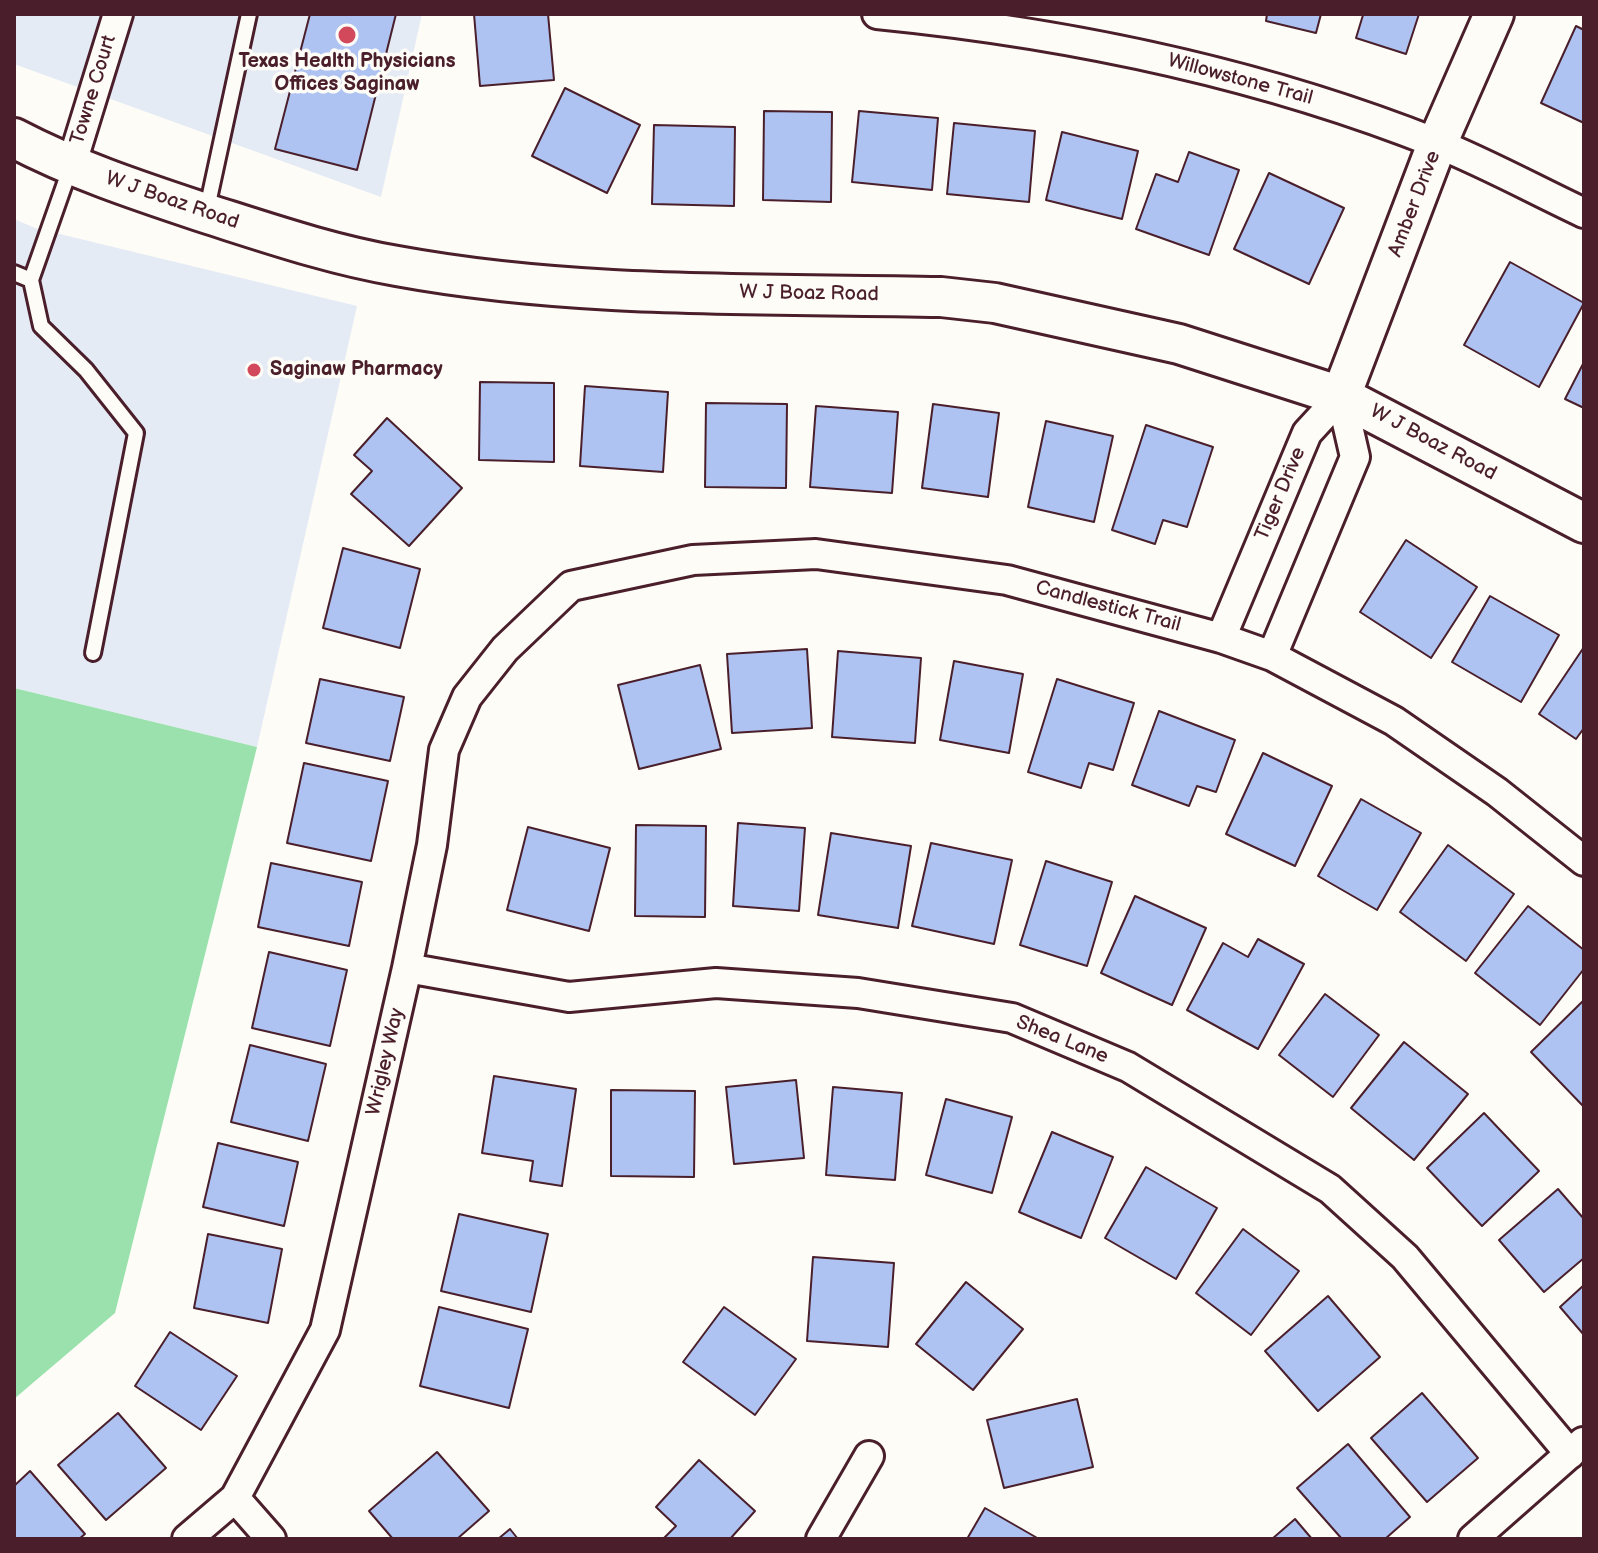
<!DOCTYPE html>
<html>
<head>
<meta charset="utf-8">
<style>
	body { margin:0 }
	#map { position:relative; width:1598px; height:1553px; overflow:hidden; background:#fdfcf7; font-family:"Balsamiq Sans",sans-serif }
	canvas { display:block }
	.frame { position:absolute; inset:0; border:16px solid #4a1f2b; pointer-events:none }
</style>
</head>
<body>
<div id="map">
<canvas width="1598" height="1553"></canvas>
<div class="frame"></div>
</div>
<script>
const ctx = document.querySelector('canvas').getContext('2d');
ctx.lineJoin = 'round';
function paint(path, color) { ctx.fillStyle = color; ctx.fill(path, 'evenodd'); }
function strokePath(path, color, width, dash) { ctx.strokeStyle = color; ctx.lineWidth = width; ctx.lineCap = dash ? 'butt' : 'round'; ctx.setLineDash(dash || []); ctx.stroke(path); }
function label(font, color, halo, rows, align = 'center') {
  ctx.font = font + ' "Balsamiq Sans",sans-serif'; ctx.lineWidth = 7; ctx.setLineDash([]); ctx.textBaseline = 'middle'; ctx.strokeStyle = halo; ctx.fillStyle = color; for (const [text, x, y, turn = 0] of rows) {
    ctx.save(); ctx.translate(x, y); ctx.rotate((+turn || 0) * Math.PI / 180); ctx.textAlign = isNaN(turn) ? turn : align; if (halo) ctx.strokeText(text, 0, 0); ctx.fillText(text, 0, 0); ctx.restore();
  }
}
paint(new Path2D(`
	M14,14H422L381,197L14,64Z
	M14,219L35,228L357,306L257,747L14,688Z`), '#e5ebf5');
paint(new Path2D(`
	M14,688L257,747L115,1313L14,1399Z`), '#9ae1ae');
const building = new Path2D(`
	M310,14H396L357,170L275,149Z
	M474,14H548L554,80L480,86Z
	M1267,14H1321L1316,33L1266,21Z
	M1358,14H1419L1406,54L1356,38L1363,15Z
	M1576,26L1584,30V123L1541,103Z
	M565,88L640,125L607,193L532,156Z
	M764,111L832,112L831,202L763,200Z
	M859,111L938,118L932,190L852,182Z
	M954,123L1035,131L1029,202L947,194Z
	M654,125L735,127L734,206L652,204Z
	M1062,132L1138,151L1122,219L1046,200Z
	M1189,152L1239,170L1209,255L1136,229L1156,174L1178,182Z
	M1269,173L1344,208L1309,284L1234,249Z
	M1510,262L1584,303L1539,387L1464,345Z
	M1584,362V408L1565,399Z
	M480,382L554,383V462L479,460Z
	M585,386L668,392L663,472L580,466Z
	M706,403L787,404L786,488L705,487Z
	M933,404L999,413L988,497L922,488Z
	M816,406L898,412L892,493L810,487Z
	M387,418L462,488L409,546L351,494L372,471L354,455Z
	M1046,421L1113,436L1094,522L1028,507Z
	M1146,425L1213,447L1187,527L1163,520L1155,544L1112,530Z
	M1406,540L1477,587L1431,658L1360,612Z
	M343,548L420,569L400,648L323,628Z
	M1490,596L1559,635L1521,702L1452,662Z
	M1584,647V728L1576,739L1539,714Z
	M807,649L812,728L732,733L727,654Z
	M838,651L921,658L915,743L832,737Z
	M954,661L1023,674L1009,753L940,740Z
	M700,665L721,749L639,769L618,685Z
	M320,679L404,697L390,761L306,743Z
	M1057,679L1134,703L1113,770L1089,763L1081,788L1028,772Z
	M1159,711L1235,740L1216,792L1197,786L1189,806L1132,785Z
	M1263,753L1332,786L1295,866L1226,834Z
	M304,763L388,781L371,861L287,843Z
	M1361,799L1421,833L1377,910L1318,876Z
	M738,823L805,828L799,911L733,906Z
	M636,825L706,826L705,917L635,916Z
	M528,827L610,848L589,931L507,910Z
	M831,833L911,846L898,928L818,915Z
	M931,843L1012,860L994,944L912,926Z
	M1448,845L1514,894L1466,961L1400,912Z
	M1046,861L1112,882L1087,966L1020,945Z
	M271,863L362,882L349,946L258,927Z
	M1135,896L1206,928L1172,1005L1101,973Z
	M1528,906L1584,950V969L1540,1025L1475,973Z
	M1258,939L1304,964L1258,1049L1187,1010L1223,943L1248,957Z
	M269,952L347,970L330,1046L252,1028Z
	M1325,994L1379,1035L1333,1097L1279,1055Z
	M1584,1000V1107L1531,1052Z
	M1404,1042L1468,1094L1414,1160L1351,1108Z
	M250,1045L326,1064L308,1141L231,1122Z
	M494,1076L576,1089L562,1186L530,1181L533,1161L482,1153Z
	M796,1080L804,1158L734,1164L726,1087Z
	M833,1087L902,1093L895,1180L826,1175Z
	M611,1090L695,1091L694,1177L611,1176Z
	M946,1099L1012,1117L992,1193L926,1175Z
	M1484,1113L1539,1171L1482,1226L1427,1168Z
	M1052,1132L1113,1157L1081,1238L1019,1212Z
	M218,1143L298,1162L284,1226L203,1207Z
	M1146,1167L1217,1208L1176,1279L1105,1238Z
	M1558,1189L1584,1219V1258L1544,1292L1499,1240Z
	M459,1214L548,1234L531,1312L441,1291Z
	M1243,1229L1299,1271L1251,1335L1196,1293Z
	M208,1234L282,1249L268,1323L194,1308Z
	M813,1257L894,1263L888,1347L807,1341Z
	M966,1282L1023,1329L973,1390L916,1344Z
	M1584,1285V1335L1560,1307Z
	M1328,1296L1380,1357L1318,1411L1265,1351Z
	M439,1307L528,1329L509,1408L420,1386Z
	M724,1307L796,1359L755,1415L683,1362Z
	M170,1332L237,1376L201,1430L135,1386Z
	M1422,1393L1478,1458L1427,1502L1371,1438Z
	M1077,1399L1093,1467L1004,1488L987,1420Z
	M118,1413L166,1468L106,1520L58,1465Z
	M1348,1444L1410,1517L1385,1539H1342L1297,1488Z
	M437,1452L489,1511L457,1539H393L369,1511Z
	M699,1460L755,1511L730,1539H663L676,1526L656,1507Z
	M30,1471L85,1534L79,1539H14V1486Z
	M985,1508L1039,1539H967Z
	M1295,1519L1312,1539H1272Z
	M510,1529L518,1539H498Z`);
paint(building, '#aec3f1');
strokePath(building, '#4a1f2b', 2);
const lane = new Path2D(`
	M206,213L249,14
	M14,273L31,280L71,166
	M31,280L41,326L86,370L136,433L93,653`);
const street = new Path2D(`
	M877,14C1068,33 1257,72 1436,143C1486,163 1535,190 1584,213
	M71,166L118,14
	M1221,638L1307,433L1341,396
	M1272,656L1355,457L1341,396
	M407,968L569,997L716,983L858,993L1012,1018L1128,1067L1330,1189L1405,1257L1570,1454
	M235,1498L271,1539
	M187,1539L235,1498L325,1330L407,968L432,845L444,750L467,697L505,649L571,586L693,560L816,554L1007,580L1221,638L1272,656L1394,721L1497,792L1584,861
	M821,1539L869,1456
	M1473,1539L1583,1442`);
const secondary = new Path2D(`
	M14,138C75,170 139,191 205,213C268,233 332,255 397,266C576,299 760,293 941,297L995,303L1179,344L1341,396L1584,523
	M1341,396L1437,144L1494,14`);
strokePath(lane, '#4a1f2b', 20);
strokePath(street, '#4a1f2b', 34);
strokePath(secondary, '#4a1f2b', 44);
strokePath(lane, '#fdfcf7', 14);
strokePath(street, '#fdfcf7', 28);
strokePath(secondary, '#fdfcf7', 38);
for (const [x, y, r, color] of [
	[347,35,10,"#d1495b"],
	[254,370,8,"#d1495b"]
]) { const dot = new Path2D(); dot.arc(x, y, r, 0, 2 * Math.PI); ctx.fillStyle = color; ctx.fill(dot); strokePath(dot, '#fdfcf7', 3); }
label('bold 20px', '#4a1f2b', '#fdfcf7', [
	["Texas Health Physicians",347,62],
	["Offices Saginaw",347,85],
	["Saginaw Pharmacy",270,370,"left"]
]);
label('20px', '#4a1f2b', '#fdfcf7', [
	["Willowstone Trail",1240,80,15],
	["Towne Court",94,90,-73],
	["W J Boaz Road",172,201,19],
	["Amber Drive",1415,204,-69],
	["W J Boaz Road",809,294,1],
	["W J Boaz Road",1433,443,28],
	["Tiger Drive",1281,494,-67],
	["Candlestick Trail",1108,607,15],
	["Shea Lane",1062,1040,22],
	["Wrigley Way",386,1062,-77]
]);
</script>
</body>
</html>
